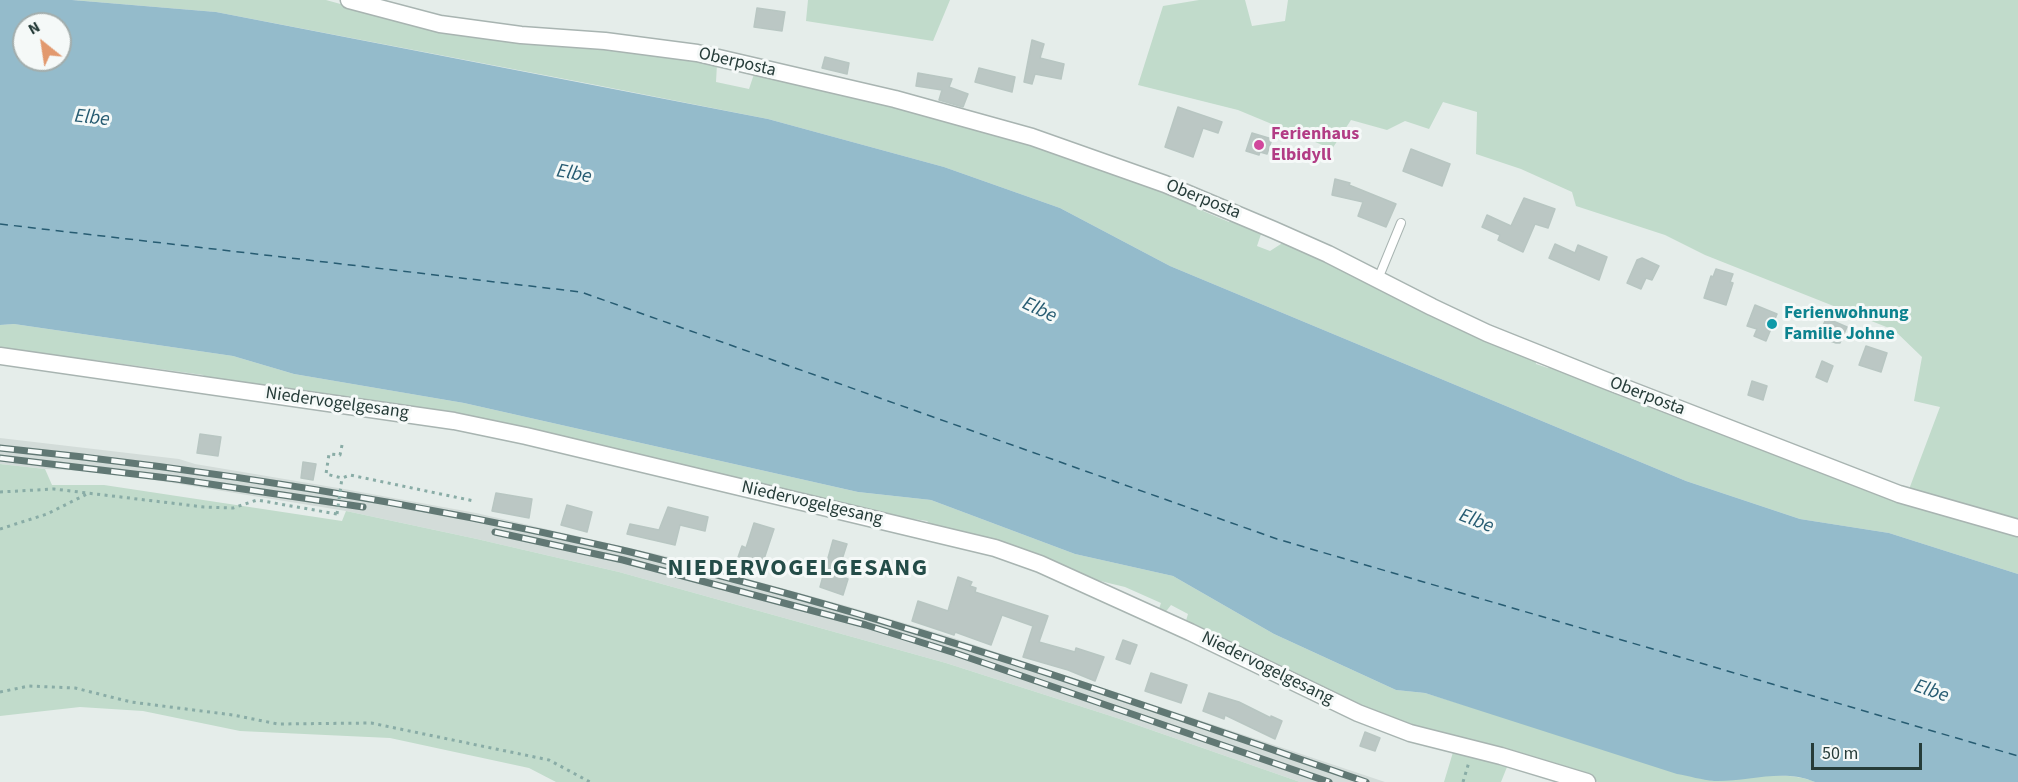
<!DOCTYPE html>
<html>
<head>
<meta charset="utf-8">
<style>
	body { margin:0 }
	#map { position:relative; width:2018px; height:782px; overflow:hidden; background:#e5edea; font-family:"Source Sans 3",sans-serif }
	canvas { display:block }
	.north { position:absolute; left:12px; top:12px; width:60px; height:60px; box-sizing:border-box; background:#f5f9f8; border:2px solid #a2adac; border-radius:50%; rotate:330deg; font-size:16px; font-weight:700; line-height:24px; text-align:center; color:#263c39 }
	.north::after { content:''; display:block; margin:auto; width:21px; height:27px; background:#e2996e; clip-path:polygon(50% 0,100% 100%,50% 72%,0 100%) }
	.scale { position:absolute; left:1811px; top:743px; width:111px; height:27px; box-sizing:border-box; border:3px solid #263c39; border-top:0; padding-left:8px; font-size:18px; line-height:21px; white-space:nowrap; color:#263c39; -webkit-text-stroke:4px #f5f9f8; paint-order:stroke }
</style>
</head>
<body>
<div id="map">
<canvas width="2018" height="782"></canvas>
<div class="north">N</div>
<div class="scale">50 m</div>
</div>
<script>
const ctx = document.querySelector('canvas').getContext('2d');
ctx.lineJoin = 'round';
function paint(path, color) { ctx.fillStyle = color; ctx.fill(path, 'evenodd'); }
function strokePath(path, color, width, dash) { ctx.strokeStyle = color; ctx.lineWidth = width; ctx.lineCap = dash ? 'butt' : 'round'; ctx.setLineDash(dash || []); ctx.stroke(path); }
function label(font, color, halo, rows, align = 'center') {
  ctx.font = font + ' "Source Sans 3",sans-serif'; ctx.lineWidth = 6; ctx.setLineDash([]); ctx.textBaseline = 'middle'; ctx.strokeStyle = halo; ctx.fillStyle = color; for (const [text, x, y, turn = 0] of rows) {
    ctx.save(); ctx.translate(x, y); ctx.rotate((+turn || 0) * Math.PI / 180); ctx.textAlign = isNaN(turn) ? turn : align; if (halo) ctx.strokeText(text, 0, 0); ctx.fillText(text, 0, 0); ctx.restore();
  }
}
paint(new Path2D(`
	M0,438L179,459L195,464L344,489L476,513L665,556L847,606L948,636L1385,782H1300L1117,718L946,663L619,572L477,539L346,511L105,472L45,469L0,464Z`), '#d3dcd9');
paint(new Path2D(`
	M72,0H326L355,8L717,64L716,82L749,89L755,71L1030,140L1204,205L1203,211L1229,222L1233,218L1262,231L1257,246L1270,251L1284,242L1535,360L1536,364L1548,368L1551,365L2018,532V574L1889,533L1800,519L1686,481L1170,266L1060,208L944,167L768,119L596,85L216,12Z
	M808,0H950L933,41L806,21Z
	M1199,0H1245L1252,26L1285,21L1288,0H2018V524L1908,492L1940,407L1914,401L1922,357L1894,330L1705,255L1665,235L1576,206L1572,192L1521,169L1476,154L1477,112L1443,102L1429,129L1405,121L1387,130L1351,120L1332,149L1238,110L1138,85L1163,6Z
	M14,324L233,356L294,374L464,403L858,492L931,500L1075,554L1173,576L1274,634L1396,690L1425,693L1713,781C1744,778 1787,770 1815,782H1598L1501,751L1413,727L1360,709L1185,624L1188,614L1171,605L1164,614L1158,612L1161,603L1125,587L1092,579L934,528L927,521L873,513L208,380L203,375L94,360L80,362L0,352V325Z
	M0,464L45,469L52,485H104L342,521L346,511L477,539L619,572L946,663L1117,718L1300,782H556L529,768L390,738L240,731L143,711L80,707L0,716Z
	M1454,749L1509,762L1501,782H1444Z`), '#c1dbcb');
paint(new Path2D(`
	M0,0H72L216,12L768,119L944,167L1060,208L1170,266L1686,481L1800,519L1889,533L2018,574V782H1815C1783,768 1747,782 1714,781C1702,780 1689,776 1677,774L1425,693L1396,690L1274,634L1173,576L1075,554L931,500L858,492L464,403L294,374L233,356L14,324L0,325ZM24,24H60V60H24Z`), '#94bbcb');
strokePath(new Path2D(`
	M0,224L581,292L1277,539L2018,756`), '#275c72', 1.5, [8, 6]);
const building = new Path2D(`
	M757,8L785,12L782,31L754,27Z
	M1032,40L1044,44L1040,58L1064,64L1061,79L1035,74L1032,84L1024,82Z
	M825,57L849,63L847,74L822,68Z
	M979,68L1015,77L1012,92L975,82Z
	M918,73L952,79L949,87L968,94L963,107L939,100L942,90L916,86Z
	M1178,107L1222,122L1218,133L1203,128L1193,157L1165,147Z
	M1252,133L1272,139L1267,154L1260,152L1259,155L1246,151Z
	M1411,149L1450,164L1442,186L1403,171Z
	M1335,179L1350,183L1349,185L1396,204L1386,227L1358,216L1363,202L1332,195Z
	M1524,198L1555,209L1548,228L1535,224L1523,252L1498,240L1500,235L1482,227L1487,215L1511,226Z
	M1555,244L1575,253L1578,245L1607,257L1599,280L1549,258Z
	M1642,258L1659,266L1652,280L1646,278L1641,289L1627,283L1637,260Z
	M1716,269L1733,274L1730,282L1733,283L1726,305L1704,298L1711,276L1713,277Z
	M1755,305L1777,314L1766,341L1754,336L1757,329L1747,326Z
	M1826,318L1847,327L1840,343H1836L1819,337Z
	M1866,346L1887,353L1881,372L1859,365Z
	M1822,361L1833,366L1827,382L1816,377Z
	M1752,381L1767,386L1763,400L1748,395Z
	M200,434L221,437L218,456L197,453Z
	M303,462L316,464L313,480L301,478Z
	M496,493L532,499L529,518L492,511Z
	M567,505L592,512L587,532L561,525Z
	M668,507L708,517L705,531L680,525L675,545L627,534L630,524L659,530Z
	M754,523L774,529L760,571L736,563L742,546L746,548Z
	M833,540L847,544L837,575L848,579L843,595L820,587Z
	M958,577L972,582L970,586L976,588L975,592L1048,616L1039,642L1075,652L1076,648L1104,657L1095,681L1068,670L1023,657L1033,626L1002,615L991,645L955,632L954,635L912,621L918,601L948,611Z
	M1123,640L1137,645L1130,664L1116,659Z
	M1151,673L1187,685L1181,703L1145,691Z
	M1209,693L1239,702L1271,718V716L1282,721L1275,739L1225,715L1224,719L1203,711Z
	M1365,732L1380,738L1375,751L1360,746Z`);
paint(building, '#bbc7c4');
strokePath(building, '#b8c6c2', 1.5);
const service = new Path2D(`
	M1378,279L1401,223`);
const minor = new Path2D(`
	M349,0L440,24L521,35L605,41L697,53L895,99L1032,137L1165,184L1274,230L1328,254L1432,307L1487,333L1602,379L1899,494L2018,528
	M0,356L454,421L526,436L995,548L1040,564L1190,632L1358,713L1410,733L1501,756L1587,782`);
strokePath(service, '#a8b4b1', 10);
strokePath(minor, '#a8b4b1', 19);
strokePath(new Path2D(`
	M342,445L340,455L329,454L326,474L342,478L350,475L474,501
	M0,492L54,489L204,507L233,508L257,500L337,514
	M0,529L47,514L89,493
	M0,692L29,686L75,688L131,702L233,715L278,724L371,723L549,760L590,782
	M1463,782L1469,762`), '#89aca6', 3, [3, 4.5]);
strokePath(service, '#fff', 8);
strokePath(minor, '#fff', 16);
const rail = new Path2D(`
	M0,448C209,469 417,503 622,550C657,558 691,568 725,577C942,633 1154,709 1366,782
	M0,458L176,479L363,507
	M495,532L623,560L866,625L955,653L1329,782`);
strokePath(rail, '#617874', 7);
strokePath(rail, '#f5f9f8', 4.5, [14]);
strokePath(new Path2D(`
	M337,514L342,478`), '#89aca6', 3, [3, 4.5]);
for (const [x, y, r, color] of [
	[1259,145,6,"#d1479c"],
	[1772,324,6,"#0f9aa8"]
]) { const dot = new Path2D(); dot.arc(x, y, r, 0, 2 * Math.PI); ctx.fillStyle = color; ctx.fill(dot); strokePath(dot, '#f5f9f8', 2); }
label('18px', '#263c39', '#f5f9f8', [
	["Oberposta",737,63,13],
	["Oberposta",1203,200,22],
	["Oberposta",1647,397,21],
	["Niedervogelgesang",337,404,8],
	["Niedervogelgesang",812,504,13],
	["Niedervogelgesang",1267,669,26]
]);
label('bold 18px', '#b23c85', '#f5f9f8', [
	["Ferienhaus",1271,135],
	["Elbidyll",1271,156]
], 'left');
label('bold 18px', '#0d838f', '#f5f9f8', [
	["Ferienwohnung",1784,314],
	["Familie Johne",1784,335]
], 'left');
label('italic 20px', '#275c72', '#f5f9f8', [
	["Elbe",92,119,6],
	["Elbe",574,175,11],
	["Elbe",1039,311,25],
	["Elbe",1476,522,21],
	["Elbe",1931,692,19]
]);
ctx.letterSpacing = '1.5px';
label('bold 24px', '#244c48', '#f5f9f8', [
	["NIEDERVOGELGESANG",798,570]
]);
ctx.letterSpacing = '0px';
</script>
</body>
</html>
